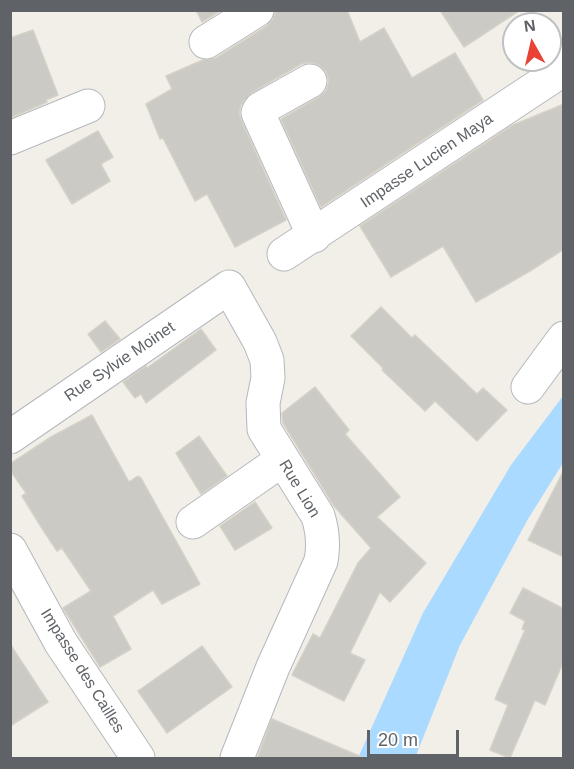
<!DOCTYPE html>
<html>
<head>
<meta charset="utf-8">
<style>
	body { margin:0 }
	#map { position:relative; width:574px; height:769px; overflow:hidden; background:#f1efe8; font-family:Arial,sans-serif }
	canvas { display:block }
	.frame { position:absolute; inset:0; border:12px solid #5f6368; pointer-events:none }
	.north { position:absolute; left:502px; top:12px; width:60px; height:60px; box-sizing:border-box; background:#fff; border:2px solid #bfc1c3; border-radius:50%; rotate:352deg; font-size:16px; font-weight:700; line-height:24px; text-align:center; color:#5f6368 }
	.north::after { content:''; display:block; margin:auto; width:21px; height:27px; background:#ea4335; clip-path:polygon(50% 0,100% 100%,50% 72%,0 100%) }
	.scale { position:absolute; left:367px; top:730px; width:92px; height:27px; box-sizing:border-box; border:3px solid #5f6368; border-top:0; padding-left:8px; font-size:18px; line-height:21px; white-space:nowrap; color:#5f6368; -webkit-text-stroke:4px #fff; paint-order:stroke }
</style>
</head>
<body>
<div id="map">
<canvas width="574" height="769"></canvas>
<div class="frame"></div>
<div class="north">N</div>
<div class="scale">20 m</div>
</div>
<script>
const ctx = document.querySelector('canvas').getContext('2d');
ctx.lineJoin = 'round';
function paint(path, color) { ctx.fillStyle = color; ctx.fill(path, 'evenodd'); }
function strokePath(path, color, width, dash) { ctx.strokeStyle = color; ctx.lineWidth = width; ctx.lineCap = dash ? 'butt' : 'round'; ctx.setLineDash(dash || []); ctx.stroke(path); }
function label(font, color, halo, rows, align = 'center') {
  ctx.font = font + ' Arial,sans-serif'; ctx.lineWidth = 4.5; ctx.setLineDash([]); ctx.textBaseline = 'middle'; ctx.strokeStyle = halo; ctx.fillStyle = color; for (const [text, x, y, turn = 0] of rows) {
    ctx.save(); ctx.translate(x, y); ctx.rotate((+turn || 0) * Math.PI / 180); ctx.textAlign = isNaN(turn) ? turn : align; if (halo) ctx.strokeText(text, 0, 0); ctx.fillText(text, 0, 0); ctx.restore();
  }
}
paint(new Path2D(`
	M563,396V463L528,519L460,645L415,758H358L423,613L511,465Z`), '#aadaff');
const building = new Path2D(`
	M196,10H221L202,22Z
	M276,10H347L360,42L384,28L412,78L455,53L483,100L321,207L281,119L319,97L326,91L329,81L326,71L319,65L310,62L301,64L251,93L241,105L239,113L241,120L286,220L235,247L207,194L195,201L163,138L160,139L146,104L172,89L166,76L203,60L216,58L267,26L273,19Z
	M440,10H520L464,47Z
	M33,30L58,95L46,100L47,102L10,118V38Z
	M564,104V249L530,271L476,302L443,246L391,277L360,226L513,125Z
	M98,131L113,157L101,164L110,181L72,204L46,160Z
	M381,307L412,338L415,335L477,394L483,388L507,410L477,441L435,401L425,411L382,370L383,368L351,336Z
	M105,321L120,339L101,352L88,334Z
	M201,329L216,350L146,403L141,394L135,398L123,382L146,366L147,368Z
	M315,387L349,430L345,434L400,497L377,517L426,563L390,602L380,592L350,653L365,660L344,701L292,675L313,634L320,638L358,563L371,548L334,506L283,423L282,413Z
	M92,415L129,482L138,476L141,478L200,584L162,604L153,590L113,616L131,649L100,667L63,608L91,591L62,548L57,551L43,530L22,496L26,493L10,470V464L51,437Z
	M199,436L227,476L201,494L176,453Z
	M564,470V557L528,540Z
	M255,502L272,528L235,550L220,526Z
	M523,588L564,609V660L545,705L535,700L510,758L490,750L508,705L495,699L525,630L522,629L525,621L510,613Z
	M10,644L48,702L10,726Z
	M202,646L232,687L167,733L138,691Z
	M272,719L364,758V759H257Z`);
paint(building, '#cccac5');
strokePath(building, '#d6d1c6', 1.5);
const minor = new Path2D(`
	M206,42L257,10
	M310,81L260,109L258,113L314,236
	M10,138L88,106
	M284,254L552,77L564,61
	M528,387L564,338
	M10,437L229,287L260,342L267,360L268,378L263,403L264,429L318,516C323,532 324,545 321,561L273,667L237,758
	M193,522L282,460
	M10,550L61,643L138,758`);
strokePath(minor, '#b5b8bc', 35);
strokePath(minor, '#fff', 33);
label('16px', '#5f6368', '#fff', [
	["Impasse Lucien Maya",427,161,-34],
	["Rue Sylvie Moinet",120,362,-34],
	["Rue Lion",299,489,59],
	["Impasse des Cailles",82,671,58]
]);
</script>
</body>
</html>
